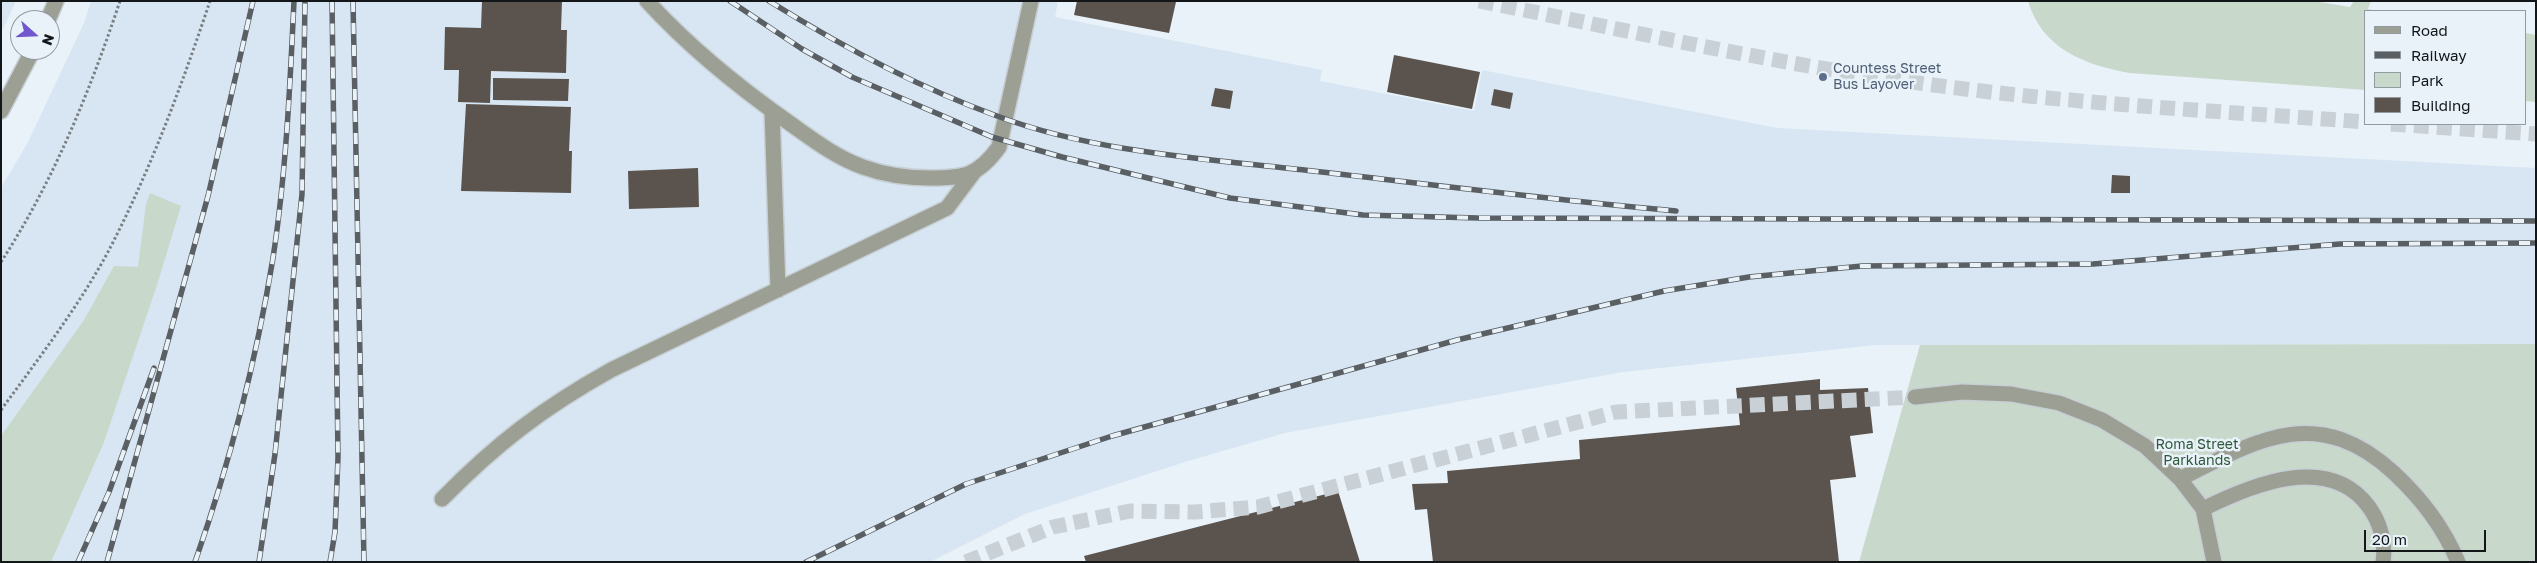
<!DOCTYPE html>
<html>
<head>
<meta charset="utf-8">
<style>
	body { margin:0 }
	#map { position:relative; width:2537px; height:563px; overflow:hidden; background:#e9f2f9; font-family:"Golos Text",sans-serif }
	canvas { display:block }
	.frame { position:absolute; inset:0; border:2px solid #131619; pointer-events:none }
	.legend { position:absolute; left:2364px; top:10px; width:162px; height:115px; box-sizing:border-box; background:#e9f2f9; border:1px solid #939a9f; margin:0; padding:6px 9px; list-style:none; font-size:15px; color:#131619 }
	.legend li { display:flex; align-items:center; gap:10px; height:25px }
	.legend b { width:25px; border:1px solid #939a9f }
	.north { position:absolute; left:10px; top:10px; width:50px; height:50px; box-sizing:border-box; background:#e9f2f9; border:1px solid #939a9f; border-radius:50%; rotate:110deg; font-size:14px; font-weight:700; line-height:20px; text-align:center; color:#131619 }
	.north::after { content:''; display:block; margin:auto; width:18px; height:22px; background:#7056cf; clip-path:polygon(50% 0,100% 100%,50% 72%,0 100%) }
	.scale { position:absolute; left:2364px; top:530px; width:122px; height:22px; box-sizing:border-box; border:2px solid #131619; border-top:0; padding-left:6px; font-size:15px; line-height:18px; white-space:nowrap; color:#131619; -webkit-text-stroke:4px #e9f2f9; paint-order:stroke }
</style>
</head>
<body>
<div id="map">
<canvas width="2537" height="563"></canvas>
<div class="frame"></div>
<ul class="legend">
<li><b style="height:6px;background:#9ca094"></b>Road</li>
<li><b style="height:6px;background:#5a5f63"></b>Railway</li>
<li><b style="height:14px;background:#c8d8cb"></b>Park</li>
<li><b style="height:14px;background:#5b544e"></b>Building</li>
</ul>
<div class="north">N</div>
<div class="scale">20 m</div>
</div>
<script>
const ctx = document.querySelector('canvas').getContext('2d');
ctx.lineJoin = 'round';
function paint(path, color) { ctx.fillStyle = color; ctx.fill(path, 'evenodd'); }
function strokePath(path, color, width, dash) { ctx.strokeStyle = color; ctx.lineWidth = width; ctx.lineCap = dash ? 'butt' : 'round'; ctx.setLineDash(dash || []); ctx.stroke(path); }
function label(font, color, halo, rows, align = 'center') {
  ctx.font = font + ' "Golos Text",sans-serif'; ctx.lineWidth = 5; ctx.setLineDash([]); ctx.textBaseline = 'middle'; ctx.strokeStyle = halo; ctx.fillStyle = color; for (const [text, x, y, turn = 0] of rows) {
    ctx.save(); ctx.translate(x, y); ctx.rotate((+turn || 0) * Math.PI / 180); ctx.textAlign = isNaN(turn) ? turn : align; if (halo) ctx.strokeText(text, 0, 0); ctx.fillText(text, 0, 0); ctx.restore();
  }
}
paint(new Path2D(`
	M1,1H16L1,33Z
	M91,1H1058L1055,17L1322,70L1320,81L1474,111L1482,70L1777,128L2536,168V344L1876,345L1623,372L1285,433L1188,461L1025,514L930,562H1V188L28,142L84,23Z`), '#d7e6f2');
paint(new Path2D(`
	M2028,1H2313L2350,7L2354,1H2371L2368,9L2379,11H2366V90L2130,73C2085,65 2042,49 2028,1Z
	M2526,33L2536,35V102L2526,101Z
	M150,193L181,206L157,285L104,442L51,562H1V436L84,320L114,266L138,267L146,204Z
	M2536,344V562H1859L1920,345Z`), '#c8d8cb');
paint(new Path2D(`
	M482,1H562L561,30H567L566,73L491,71L490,103L458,102L459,70H444L445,27L481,28Z
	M1077,1H1173L1176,2L1169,33L1074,15Z
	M1394,55L1480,72L1472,109L1387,92Z
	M493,78L569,79L568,101L493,100Z
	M1215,88L1233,91L1230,109L1211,106Z
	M1494,89L1513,93L1510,109L1491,105Z
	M466,104L571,107L569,151H572L571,193L461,191Z
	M698,168L699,207L629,209L628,171Z
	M2112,175L2130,176V193H2111Z
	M1820,379V390L1868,388L1873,433L1850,436L1856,477L1830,480L1839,562H1433L1427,509L1415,510L1412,484L1448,483L1447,471L1580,459L1579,440L1740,425L1736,388Z
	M1338,491L1360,562H1086L1084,556Z`), '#5b544e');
strokePath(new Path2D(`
	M1479,1C1611,27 1744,57 1877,77C2039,102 2203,110 2366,122
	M2391,124L2536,134
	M966,562L1053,527L1130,511L1195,512L1258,507L1616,412L1915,397`), '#c9d1d7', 15, [15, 8]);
const minor = new Path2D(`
	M647,1C689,47 737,86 788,122C812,139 835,157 863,167C885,175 907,178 930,178C964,178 978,176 999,147L1031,1
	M48,20L56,1
	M1,111L33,50
	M772,111L778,290
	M1915,397L1962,392L2011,394L2059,403L2102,420L2145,446L2180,479L2203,509L2214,562
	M2180,479C2259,438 2319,404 2394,473C2422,499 2443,526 2458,562
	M442,499C497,443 543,408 611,370L947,208L974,172
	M2203,509C2251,485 2329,452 2369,507C2380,522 2386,543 2383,562`);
strokePath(minor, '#c7cfd5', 18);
strokePath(new Path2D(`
	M1,262C53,182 90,91 120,1
	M1,410C39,358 79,306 109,250C150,171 182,85 210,1`), '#797f84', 3, [2.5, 2.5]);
strokePath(minor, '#9ca094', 15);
const rail = new Path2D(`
	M353,1L364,562
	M730,1L802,49L852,77L992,137L1062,157L1230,198L1363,215L1478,218L2536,221
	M769,1C841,46 917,87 997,116C1096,153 1209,159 1313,171C1434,185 1555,200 1676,211
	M78,562L109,492L154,368
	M107,562L208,196L253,1
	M195,562C230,462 256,362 273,258C286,173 290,87 294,1
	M259,562L275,454L302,194L305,1
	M330,562L335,532L338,457L332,1
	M806,562L966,484L1112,436L1457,340L1664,291L1749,277L1862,266L2093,264L2340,244L2536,243`);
strokePath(rail, '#5a5f63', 5.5);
strokePath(rail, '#e9f2f9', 4, [11]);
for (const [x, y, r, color] of [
	[1823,77,5,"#5c6f8a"]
]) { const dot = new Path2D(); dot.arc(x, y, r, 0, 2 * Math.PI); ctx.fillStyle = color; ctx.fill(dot); strokePath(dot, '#e9f2f9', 2); }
label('14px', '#4e5e75', '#e9f2f9', [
	["Countess Street",1833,69],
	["Bus Layover",1833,85]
], 'left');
label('14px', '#2d5839', '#e9f2f9', [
	["Roma Street",2197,445],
	["Parklands",2197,461]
]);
</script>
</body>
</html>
